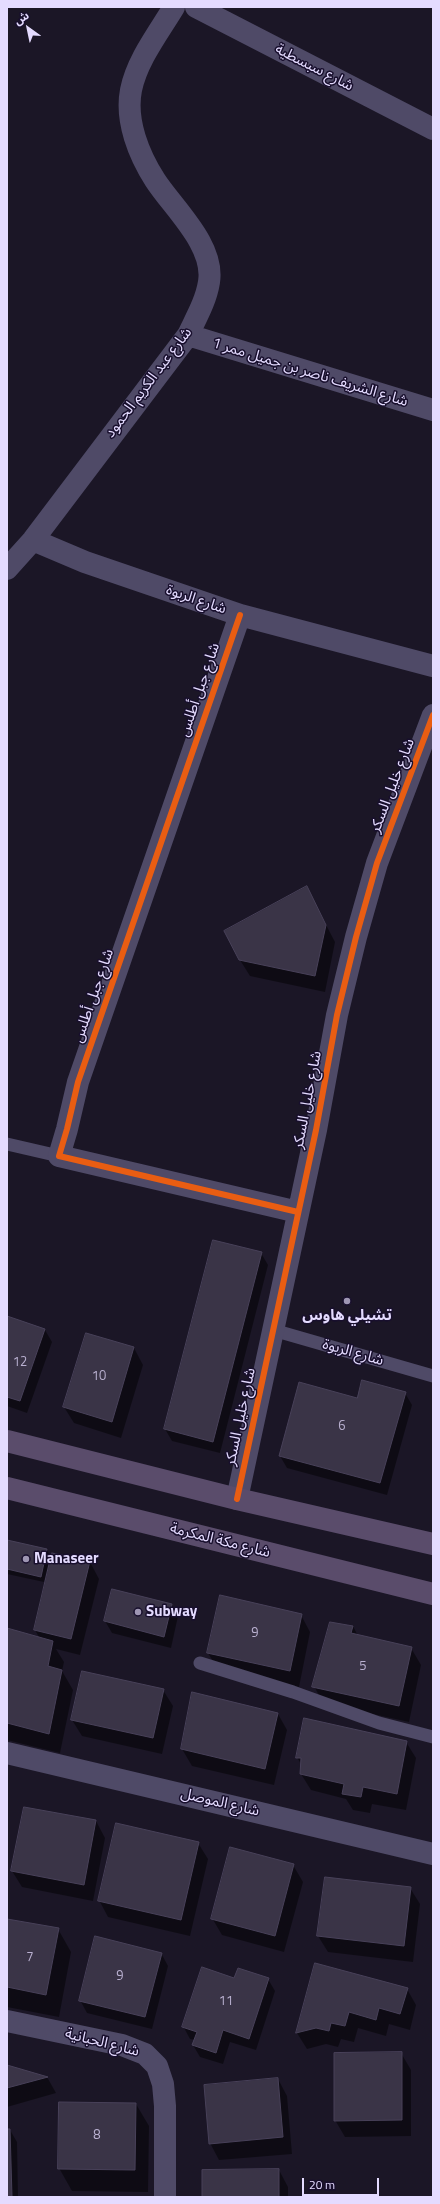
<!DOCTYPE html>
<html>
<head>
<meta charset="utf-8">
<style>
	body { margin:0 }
	#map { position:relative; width:440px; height:2204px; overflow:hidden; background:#1b1626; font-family:"Titillium Web","Noto Sans Arabic",sans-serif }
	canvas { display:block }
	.frame { position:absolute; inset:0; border:8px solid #e4dbff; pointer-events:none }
	.north { position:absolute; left:8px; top:8px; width:40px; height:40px; -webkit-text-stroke:3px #180f2d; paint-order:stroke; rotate:327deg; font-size:11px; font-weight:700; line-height:16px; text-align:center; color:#e4dbff }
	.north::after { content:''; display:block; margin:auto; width:14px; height:18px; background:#e4dbff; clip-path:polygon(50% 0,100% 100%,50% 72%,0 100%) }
	.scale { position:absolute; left:302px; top:2178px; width:77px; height:18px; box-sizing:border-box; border:2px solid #e4dbff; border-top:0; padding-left:5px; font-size:12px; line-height:14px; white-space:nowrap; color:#e4dbff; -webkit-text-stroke:3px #180f2d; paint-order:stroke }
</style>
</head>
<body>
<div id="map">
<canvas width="440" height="2204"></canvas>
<div class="frame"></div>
<div class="north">ش</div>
<div class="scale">20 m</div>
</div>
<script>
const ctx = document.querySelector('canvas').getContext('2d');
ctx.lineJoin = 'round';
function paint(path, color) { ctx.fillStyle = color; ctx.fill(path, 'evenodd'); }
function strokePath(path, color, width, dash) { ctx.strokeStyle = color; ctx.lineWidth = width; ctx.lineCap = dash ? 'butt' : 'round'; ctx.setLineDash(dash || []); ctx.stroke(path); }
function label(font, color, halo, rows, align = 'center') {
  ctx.font = font + ' "Titillium Web","Noto Sans Arabic",sans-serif'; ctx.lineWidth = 3; ctx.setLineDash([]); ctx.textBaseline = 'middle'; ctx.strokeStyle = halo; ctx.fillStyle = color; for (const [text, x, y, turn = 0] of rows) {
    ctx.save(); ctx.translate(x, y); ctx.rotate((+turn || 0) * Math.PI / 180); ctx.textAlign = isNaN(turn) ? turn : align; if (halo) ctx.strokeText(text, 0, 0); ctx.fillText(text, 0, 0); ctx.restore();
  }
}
paint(new Path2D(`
	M306,887L335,942L325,992L250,976L240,960Z
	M261,1253L268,1265L220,1453L172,1441L165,1429Z
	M7,1317L45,1330L52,1342L27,1413L7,1406Z
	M87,1334L134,1348L143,1365L121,1438L74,1423L64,1407Z
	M405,1393L412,1405L387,1495L287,1468L280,1456L358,1399Z
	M7,1541L47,1550L50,1556L44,1582L7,1574Z
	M53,1554L90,1562L99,1579L80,1655L56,1649L64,1662L62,1671L73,1690L60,1753L7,1740V1629L40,1639L35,1630Z
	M171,1604L178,1616L171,1648L112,1633L105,1621Z
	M301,1615L310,1632L299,1687L218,1670L208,1653Z
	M353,1626L358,1636L411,1648L421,1665L409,1722L323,1703L314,1686Z
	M163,1690L173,1706L162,1754L82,1736L72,1720Z
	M278,1714L287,1730L274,1785L192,1766L182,1749Z
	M406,1742L416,1758L406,1810L372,1804L370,1813L353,1810L346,1799L311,1790L301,1774L302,1766L297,1757Z
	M96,1821L105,1838L93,1901L22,1887L12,1871Z
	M198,1843L208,1859L190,1936L108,1917L99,1900Z
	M293,1865L303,1882L284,1952L222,1935L212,1918Z
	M410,1888L420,1904L413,1962L328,1952L318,1936Z
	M7,1920L58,1929L71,1952L59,2017L7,2007Z
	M161,1953L168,1966L152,2029L87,2013L80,2000Z
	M316,1965L407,1989L416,2005L410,2030L389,2024L386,2036L358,2028L354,2042L341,2039L338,2047L326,2044L307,2049L297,2033Z
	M235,1979H268L275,1991L256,2050L230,2042L223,2064L200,2057L193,2045L195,2040L190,2039L183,2026Z
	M401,2053L411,2070V2136L345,2137L335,2120Z
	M7,2066L47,2077L56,2093L7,2107Z
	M278,2079L287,2096L292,2154L219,2160L210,2143Z
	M136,2104L149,2126L148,2192L72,2191L59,2168Z
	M7,2130H10L17,2142L18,2197H7Z
	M279,2170L288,2187V2197H203Z`), '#0007');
const building = new Path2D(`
	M307,886L326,925L315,976L239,960L224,931Z
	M213,1240L262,1252L213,1442L164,1429Z
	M7,1316L45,1329L20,1401L7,1397Z
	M86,1333L134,1347L112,1422L63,1407Z
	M362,1380L406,1392L380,1483L279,1456L299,1382L357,1398Z
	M7,1540L47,1549L41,1577L7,1569Z
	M52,1553L90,1561L71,1639L34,1630Z
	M112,1589L172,1604L164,1637L104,1621Z
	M220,1595L302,1614L290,1671L207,1653Z
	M330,1622L353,1626L351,1633L412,1647L399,1706L312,1687Z
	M7,1628L53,1641L48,1666L62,1670L49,1734L7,1723Z
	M82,1671L164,1689L153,1738L71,1720Z
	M192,1692L278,1713L265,1769L181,1749Z
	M304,1718L407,1741L397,1794L363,1787L361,1797L342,1794L344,1784L300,1774L301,1758H296Z
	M24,1807L96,1820L84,1885L11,1871Z
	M116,1823L199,1842L181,1920L98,1901Z
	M230,1847L294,1864L275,1936L211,1919Z
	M325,1877L411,1887L404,1946L317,1936Z
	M7,1919L59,1928L46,1995L7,1987Z
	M95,1936L162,1953L145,2017L79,2001Z
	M315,1963L408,1988L400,2014L379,2008L376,2020L349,2012L345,2026L331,2023L329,2031L316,2028L296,2033Z
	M202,1967L234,1978L238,1968L269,1978L249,2039L223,2030L216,2053L192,2045L197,2032L182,2027Z
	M402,2052V2120L334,2121V2053Z
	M7,2065L48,2077L7,2088Z
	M278,2078L283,2137L209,2144L204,2085Z
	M59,2102L136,2103L135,2170L58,2169Z
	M7,2129H10L12,2197H7Z
	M279,2169V2197H202V2170Z`);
paint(building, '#3a3447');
strokePath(building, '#484159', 1);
strokePath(new Path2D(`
	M7,1144L59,1156
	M273,1330L433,1376
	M200,1663L293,1692L379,1723L433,1737`), '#4f4a67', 13);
strokePath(new Path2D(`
	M196,7L433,129
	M188,335L433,410
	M33,540L85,562L240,615L433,666
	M7,569L33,540L188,335C196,318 206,301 209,282C215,245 173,208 155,180C139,155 125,121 131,90C137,60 159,32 174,7
	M240,615L78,1082L67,1129L59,1156L298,1212
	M237,1499L316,1130L337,1015L356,937L377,863L433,715
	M7,1753L433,1854
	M7,2021L122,2045L145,2054L157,2066L163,2084L165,2106V2197`), '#4f4a67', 22);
strokePath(new Path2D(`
	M7,1441L237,1499L433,1544
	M7,1488L433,1594`), '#5a4c6b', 22);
strokePath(new Path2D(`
	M240,615L78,1082L67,1129L59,1156L298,1212
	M237,1499L316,1130L337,1015L356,937L377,863L433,715`), '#e95d12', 6);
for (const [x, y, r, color] of [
	[347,1301,4,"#9e96b3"],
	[26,1559,4,"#9e96b3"],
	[138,1612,4,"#9e96b3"]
]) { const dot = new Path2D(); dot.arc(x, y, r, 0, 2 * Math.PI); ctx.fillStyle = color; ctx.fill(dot); strokePath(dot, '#180f2d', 1.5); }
label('13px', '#bab1d1', null, [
	["12",20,1363],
	["10",99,1377],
	["6",342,1427],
	["9",255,1634],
	["5",363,1667],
	["7",30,1958],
	["9",120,1977],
	["11",226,2002],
	["8",97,2136]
]);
label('15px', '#e4dbff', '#180f2d', [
	["شارع سبسطية",314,68,27],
	["شارع الشريف ناصر بن جميل ممر 1",310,373,17],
	["شارع عبد الكريم الحمود",149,383,-53],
	["شارع الربوة",196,600,19],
	["شارع جبل أطلس",200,690,-71],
	["شارع خليل السكر",393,786,-69],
	["شارع جبل أطلس",94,996,-71],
	["شارع خليل السكر",308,1100,-79],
	["شارع الربوة",353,1353,16],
	["شارع خليل السكر",241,1417,-78],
	["شارع مكة المكرمة",220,1541,14],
	["شارع الموصل",220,1803,13],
	["شارع الحبانية",102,2043,14]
]);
label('bold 15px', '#e4dbff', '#180f2d', [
	["تشيلي هاوس",347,1316,"center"],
	["Manaseer",34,1559],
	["Subway",146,1612]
], 'left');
</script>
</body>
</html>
